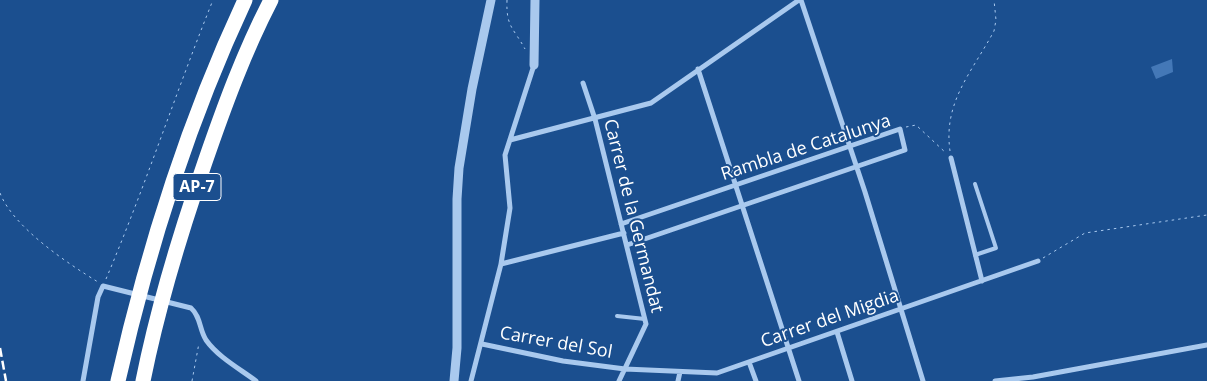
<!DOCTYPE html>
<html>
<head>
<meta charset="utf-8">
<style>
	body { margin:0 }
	canvas { display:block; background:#1b4f8f }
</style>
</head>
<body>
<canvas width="1207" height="381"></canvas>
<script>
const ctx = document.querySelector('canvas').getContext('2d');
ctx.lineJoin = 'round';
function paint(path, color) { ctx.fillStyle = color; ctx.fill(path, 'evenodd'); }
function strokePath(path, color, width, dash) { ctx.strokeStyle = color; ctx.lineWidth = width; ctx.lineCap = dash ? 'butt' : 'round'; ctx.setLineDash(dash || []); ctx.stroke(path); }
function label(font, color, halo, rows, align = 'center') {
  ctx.font = font + ' "Open Sans",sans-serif'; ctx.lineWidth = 4; ctx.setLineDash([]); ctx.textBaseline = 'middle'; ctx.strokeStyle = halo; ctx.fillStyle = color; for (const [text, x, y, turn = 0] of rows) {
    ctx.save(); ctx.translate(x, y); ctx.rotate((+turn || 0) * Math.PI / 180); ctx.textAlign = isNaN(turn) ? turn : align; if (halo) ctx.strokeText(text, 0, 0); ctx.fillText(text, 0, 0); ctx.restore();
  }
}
paint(new Path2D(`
	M1172,59L1173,72L1156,79L1151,67Z`), '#4478b7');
strokePath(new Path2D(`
	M507,0C506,27 513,27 525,49
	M906,127L916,125L946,153
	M950,151C943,102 972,72 994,31L996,20L994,0
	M0,193C13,227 67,263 98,282
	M1043,258L1085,233L1207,215
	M106,279C145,187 176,92 213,0
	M192,381L199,343`), '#a9c9ee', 1, [2.5, 4]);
strokePath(new Path2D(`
	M975,255L996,248L975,184
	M617,316L645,319`), '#a9c9ee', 4);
strokePath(new Path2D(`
	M801,0L865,192L923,381
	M698,69L799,381
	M583,83L595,119L646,324L619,381
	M510,140L651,103L799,0
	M951,158L982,281
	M621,224L900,129L905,150L627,245
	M501,264L624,233
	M837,332L852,381
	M482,344L563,361L625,369L717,373L1038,261
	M749,362L756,381
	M83,381L98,297L103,286L191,308C201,317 199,329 206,340C218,357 240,369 256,381
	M471,381L501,264L510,208L505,155L534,65
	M678,381L680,372
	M995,381L1033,377L1207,345`), '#a9c9ee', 5);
strokePath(new Path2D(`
	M534,65L535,0
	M454,381L457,348V199L459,168L472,89L491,0`), '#a9c9ee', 9);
strokePath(new Path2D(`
	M118,381C148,248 187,124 245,0
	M143,381C158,306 180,234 205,162C224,107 244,52 271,0`), '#fff', 15);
strokePath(new Path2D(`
	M0,348L6,381`), '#fff', 2.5, [9, 4]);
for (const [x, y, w] of [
	[197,187,48]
]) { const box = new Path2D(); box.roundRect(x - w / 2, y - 13.5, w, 27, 4); ctx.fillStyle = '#1b4f8f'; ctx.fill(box); strokePath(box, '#fff', 1); }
label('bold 16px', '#fff', null, [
	["AP-7",197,187]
]);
label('18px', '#fff', '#1b4f8f', [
	["Rambla de Catalunya",806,148,-18],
	["Carrer de la Germandat",633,216,76],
	["Carrer del Migdia",830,319,-19],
	["Carrer del Sol",556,343,10]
]);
</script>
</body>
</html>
